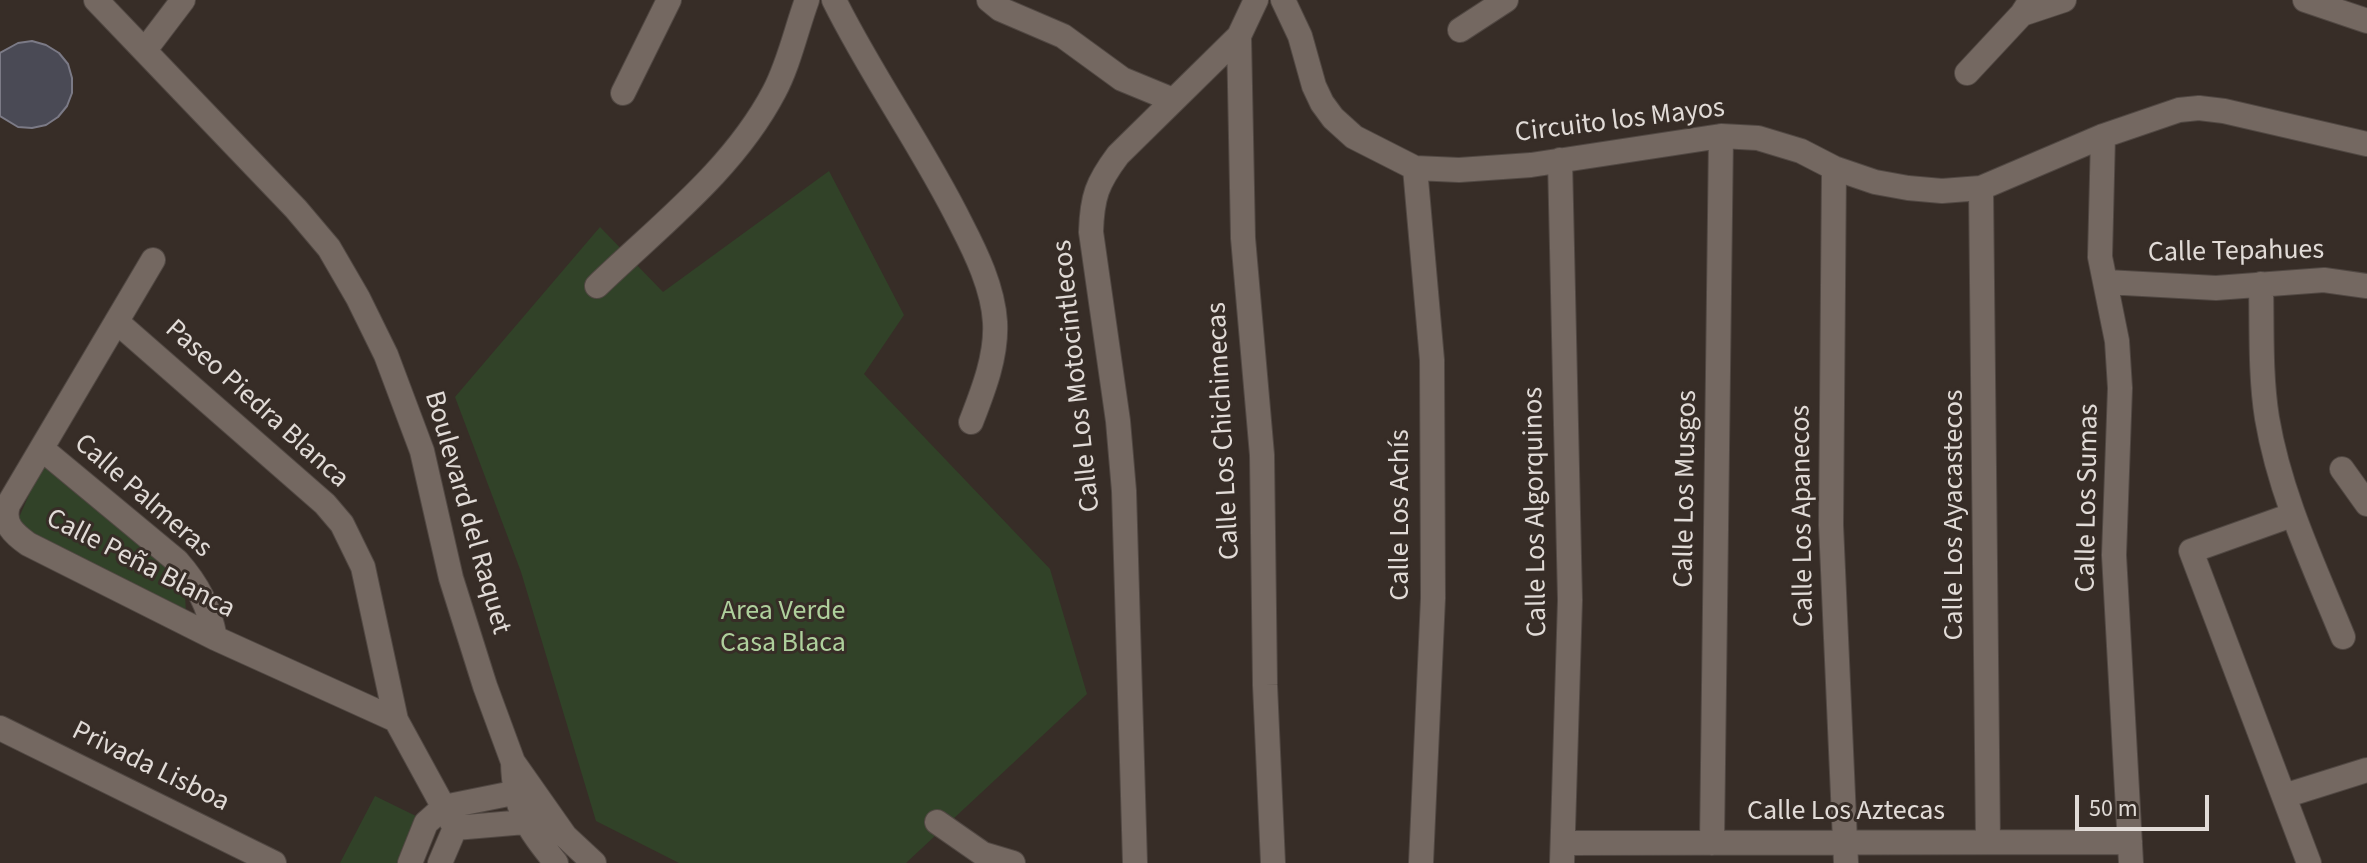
<!DOCTYPE html>
<html>
<head>
<meta charset="utf-8">
<style>
	body { margin:0 }
	#map { position:relative; width:2367px; height:863px; overflow:hidden; background:#372d27; font-family:"Source Sans 3",sans-serif }
	canvas { display:block }
	.scale { position:absolute; left:2075px; top:795px; width:134px; height:36px; box-sizing:border-box; border:4px solid #e1dbd7; border-top:0; padding-left:10px; font-size:24px; line-height:28px; white-space:nowrap; color:#e1dbd7; -webkit-text-stroke:6px #372d27; paint-order:stroke }
</style>
</head>
<body>
<div id="map">
<canvas width="2367" height="863"></canvas>
<div class="scale">50 m</div>
</div>
<script>
const ctx = document.querySelector('canvas').getContext('2d');
ctx.lineJoin = 'round';
function paint(path, color) { ctx.fillStyle = color; ctx.fill(path, 'evenodd'); }
function strokePath(path, color, width, dash) { ctx.strokeStyle = color; ctx.lineWidth = width; ctx.lineCap = dash ? 'butt' : 'round'; ctx.setLineDash(dash || []); ctx.stroke(path); }
function label(font, color, halo, rows, align = 'center') {
  ctx.font = font + ' "Source Sans 3",sans-serif'; ctx.lineWidth = 6; ctx.setLineDash([]); ctx.textBaseline = 'middle'; ctx.strokeStyle = halo; ctx.fillStyle = color; for (const [text, x, y, turn = 0] of rows) {
    ctx.save(); ctx.translate(x, y); ctx.rotate((+turn || 0) * Math.PI / 180); ctx.textAlign = isNaN(turn) ? turn : align; if (halo) ctx.strokeText(text, 0, 0); ctx.fillText(text, 0, 0); ctx.restore();
  }
}
paint(new Path2D(`
	M829,171L904,315L864,374L1050,569L1087,694L906,863H679L596,821L521,572L455,397L600,227L663,292Z
	M45,458L184,575L186,613L14,529Z
	M375,796L418,817L398,863H340Z`), '#314228');
const building = new Path2D(`
	M32,41L46,45L59,53L68,64L72,78V93L67,106L58,117L46,125L32,128L18,127L0,116V53L18,43Z`);
paint(building, '#4a4a55');
strokePath(building, '#7b7a86', 2);
const minor = new Path2D(`
	M96,0L296,209L329,248L358,298L386,355L422,451L451,578L485,686L513,762L565,836L594,863
	M834,0C872,77 923,147 961,224C976,253 993,288 995,322C997,356 983,391 971,422
	M989,0L1000,9L1063,36L1122,79L1173,100
	M1256,0L1239,36L1243,238L1262,455L1265,685L1273,863
	M1283,0L1300,36L1314,86L1322,103L1333,118L1354,137L1415,168L1459,170L1531,165L1721,136L1758,138L1801,151L1834,168L1875,182L1908,188L1942,191L1981,188L2103,136L2179,110L2199,108L2224,111L2367,144
	M2305,0L2367,21
	M2022,14L2064,0
	M1460,30L1506,0
	M145,50L183,0
	M1967,73L2022,14L2031,0
	M623,93L669,0
	M2103,136L2100,257L2117,341L2120,388L2114,555L2131,863
	M1560,160L1570,600L1562,863
	M1415,168L1432,360L1433,598L1421,863
	M1834,168L1831,525L1846,863
	M1981,188L1988,842
	M153,260L8,505C2,524 14,534 28,544L215,638L396,720
	M2106,282L2216,288L2324,280L2367,286
	M2261,284C2262,328 2260,374 2267,418C2280,495 2314,566 2343,637
	M597,286C659,226 733,170 774,92C789,64 796,30 807,0
	M117,322L325,504L342,524L363,567L396,720L455,828
	M42,449L177,561C198,585 209,606 215,638
	M2342,469L2367,504
	M2292,515L2191,551L2309,863
	M0,728L274,863
	M513,762C514,809 527,827 556,863
	M2284,796L2367,770
	M444,807L528,790
	M937,822L983,854L1013,863
	M455,828L525,822
	M1563,843L2130,842
	M1712,843L1721,136
	M410,863L426,823L444,807
	M440,863L455,828
	M1135,863L1124,491L1118,421L1091,232C1092,197 1097,183 1118,155L1239,36`);
strokePath(minor, '#514843', 26);
strokePath(minor, '#746861', 24);
label('28px', '#e1dbd7', '#372d27', [
	["Circuito los Mayos",1620,122,-7],
	["Calle Tepahues",2236,253,-1],
	["Calle Los Motocintlecos",1078,376,-96],
	["Paseo Piedra Blanca",256,405,42],
	["Calle Los Chichimecas",1225,431,-93],
	["Calle Los Musgos",1687,489,-89],
	["Calle Palmeras",142,497,41],
	["Calle Los Sumas",2089,498,-89],
	["Calle Los Algorquinos",1537,512,-91],
	["Boulevard del Raquet",466,513,74],
	["Calle Los Achís",1402,515,-90],
	["Calle Los Ayacastecos",1956,515,-90],
	["Calle Los Apanecos",1804,516,-91],
	["Calle Peña Blanca",140,565,27],
	["Privada Lisboa",150,768,26],
	["Calle Los Aztecas",1846,813]
]);
label('28px', '#aed09c', '#372d27', [
	["Area Verde",783,613],
	["Casa Blaca",783,645]
]);
</script>
</body>
</html>
